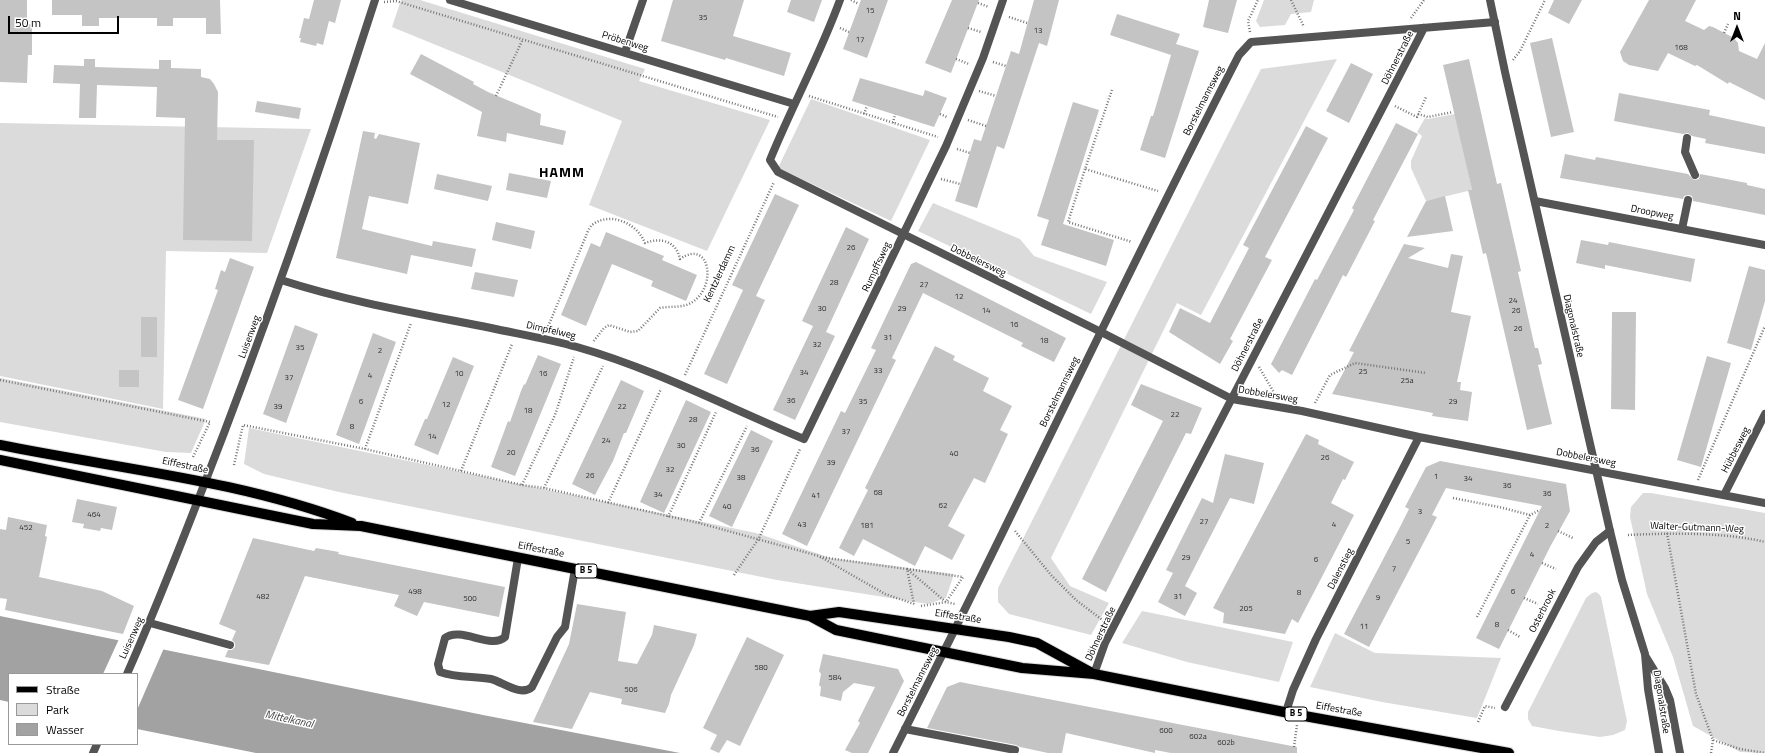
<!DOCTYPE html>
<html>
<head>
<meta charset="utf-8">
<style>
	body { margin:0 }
	#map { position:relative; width:1765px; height:753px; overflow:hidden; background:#fff; font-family:"Titillium Web",sans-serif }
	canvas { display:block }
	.legend { position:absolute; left:8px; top:673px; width:130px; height:72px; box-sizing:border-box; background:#fff; border:1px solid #999; margin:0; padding:5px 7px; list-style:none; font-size:12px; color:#000 }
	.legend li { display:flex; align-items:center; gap:8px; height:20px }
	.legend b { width:20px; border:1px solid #999 }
	.north { position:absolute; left:1717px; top:8px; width:40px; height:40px; -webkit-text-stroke:3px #fff; paint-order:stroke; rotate:0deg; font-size:11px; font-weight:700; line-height:16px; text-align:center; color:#000 }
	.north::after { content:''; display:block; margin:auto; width:14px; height:18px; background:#000; clip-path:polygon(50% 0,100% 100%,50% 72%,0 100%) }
	.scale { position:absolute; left:8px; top:16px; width:111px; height:18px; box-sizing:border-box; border:2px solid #000; border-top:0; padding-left:5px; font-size:12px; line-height:14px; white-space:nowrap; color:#000; -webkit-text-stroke:3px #fff; paint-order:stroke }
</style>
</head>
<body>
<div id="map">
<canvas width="1765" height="753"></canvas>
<ul class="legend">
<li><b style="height:5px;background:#000"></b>Straße</li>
<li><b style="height:11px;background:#dbdbdb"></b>Park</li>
<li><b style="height:11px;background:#a2a2a2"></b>Wasser</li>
</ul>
<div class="north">N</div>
<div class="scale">50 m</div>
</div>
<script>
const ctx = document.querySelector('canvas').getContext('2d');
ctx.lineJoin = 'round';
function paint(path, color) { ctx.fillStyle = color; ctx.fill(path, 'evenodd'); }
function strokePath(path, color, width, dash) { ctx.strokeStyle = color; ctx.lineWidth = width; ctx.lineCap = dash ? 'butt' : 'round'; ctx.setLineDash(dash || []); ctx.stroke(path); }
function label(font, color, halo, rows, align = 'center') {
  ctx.font = font + ' "Titillium Web",sans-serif'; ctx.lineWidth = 3; ctx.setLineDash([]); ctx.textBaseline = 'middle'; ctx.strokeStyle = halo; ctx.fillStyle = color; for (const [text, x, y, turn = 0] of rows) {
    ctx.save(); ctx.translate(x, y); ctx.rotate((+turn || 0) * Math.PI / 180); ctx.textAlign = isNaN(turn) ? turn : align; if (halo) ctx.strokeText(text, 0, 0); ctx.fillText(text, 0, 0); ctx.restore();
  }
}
paint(new Path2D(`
	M401,0H420L645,69L639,81L770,120L707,251L589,205L622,121L392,27Z
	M1264,0H1314L1311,12L1291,14L1285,25L1260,27L1256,21Z
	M1337,59L1201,315L1177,303L1051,558L1070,586L1109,603L1091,635L1009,614L998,602V588L1261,69Z
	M811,99L930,140L891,221L778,168Z
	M1455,114L1472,190L1426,201L1411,168V161L1422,136L1417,132L1425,118L1428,119Z
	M0,123L311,129L267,253L166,251L163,409L0,376Z
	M933,203L1020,239L1034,256L1107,282L1091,314L918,231Z
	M0,378L206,419L191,453L166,452L0,422Z
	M249,428L756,533L831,558L954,574L946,598L928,604L777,580L339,492L264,474L244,464Z
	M1643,493H1651L1765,513V753L1740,752L1693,726L1673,657L1647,594L1630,517L1631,507Z
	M1596,592L1599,594L1601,597L1627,721L1625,730L1613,735L1600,737L1559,731L1532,726L1528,719V712L1586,598L1592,593Z
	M1142,611L1293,642L1279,682L1187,662L1122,643Z
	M1335,633L1375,653L1501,658L1477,718L1382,702L1310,687Z`), '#dbdbdb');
paint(new Path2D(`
	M0,616L483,715L680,753H256L137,729V674H9V702L0,700Z`), '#a2a2a2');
paint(new Path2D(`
	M119,639L164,648L137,710V674H103Z`), '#fff');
paint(new Path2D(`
	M0,0H27V24H32V55H28L27,83L0,82Z
	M52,0H220L221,34H206V18H173V26H157V18H99V26H82V15H52Z
	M314,0H341L335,23L329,21L323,45L317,43L316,46L300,42L301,38H299L304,18L309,19Z
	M673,0H744L733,36L791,53L784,76L726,58L725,60L661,41Z
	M791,0H822L814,22L787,12Z
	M861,0H888L867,58L843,49Z
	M952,0H979L951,73L925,63Z
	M1034,0H1059L1047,46L1039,43L1004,149L997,146L977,208L955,201L974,139L981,141L1011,51L1019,54Z
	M1209,0H1237L1228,33L1203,27Z
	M1554,0H1582L1569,24L1548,13Z
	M1649,0H1696L1685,21L1704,30L1709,26L1713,27L1734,38L1738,43L1739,51L1757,59L1765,43V100L1729,82L1728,84L1697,65L1695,66L1668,53L1658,71L1629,65L1623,61L1620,52Z
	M1117,14L1180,34L1176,44L1199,51L1165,158L1140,150L1151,116H1153L1171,55L1110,35Z
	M1552,38L1574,132L1551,137L1530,43Z
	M421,54L474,82L473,84L488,92L541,114L540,125L566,131L563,145L507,133L506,142L477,136L482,112L410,74Z
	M84,59H95V67L159,69V60H171V68L201,69V77L210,79L214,84L218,92L217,140H254L252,241L183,240L185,118L156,117L157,87L97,85L96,118H79L80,84L53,83L54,65L84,66Z
	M1469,59L1497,184L1501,183L1521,271L1518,272L1535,348H1538L1542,364L1538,365L1552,424L1527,430L1486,253L1483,254L1468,190H1472L1443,65Z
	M1351,63L1373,74L1349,123L1326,111Z
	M860,78L923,96L925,90L947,98L934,127L852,101Z
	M1619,93L1710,110L1709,115L1765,127V154L1705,143L1706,139L1692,136L1688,133L1683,134L1614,121Z
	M257,101L301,108L299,119L255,112Z
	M1073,102L1099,110L1063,224L1114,240L1106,266L1041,245L1049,220L1037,216Z
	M1396,123L1418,134L1373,220L1375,221L1346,277L1343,275L1292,375L1282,370L1279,373L1271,364L1315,279L1317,280L1354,210L1352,208Z
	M1306,126L1328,138L1265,257L1272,260L1230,339L1233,341L1220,364L1169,332L1180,308L1210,323L1249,248L1243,245Z
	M363,131L375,133L374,138L376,139L379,134L420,143L408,204L369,196L362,229L432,246L433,241L476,249L472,267L411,255L407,274L336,258Z
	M1565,154L1595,160L1596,157L1688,174L1694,180L1699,179L1700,174L1747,183V185L1765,189V215L1693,201L1692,196L1689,195L1684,196L1683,199L1560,178Z
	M509,173L551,181L547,198L506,190Z
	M437,174L492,186L488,201L434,189Z
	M775,194L799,205L756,296L765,300L727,384L704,374L743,290L732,285Z
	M1445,196L1453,231L1407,237L1426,201Z
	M496,222L535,231L531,249L492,240Z
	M846,227L869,239L826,332L835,336L795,420L773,410L813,326L802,321Z
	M606,232L664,256L662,260L697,275L686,301L651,286L653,281L612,264L586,326L561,315L591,243L600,247Z
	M1581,240L1608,245L1609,242L1695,259L1691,282L1605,265V269L1576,263Z
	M1404,244L1425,248L1408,258L1448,268L1451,254L1463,256L1451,312L1471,316L1457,382H1461L1460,390L1472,392L1468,421L1432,416L1433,413L1332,394L1354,352L1349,351Z
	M230,258L254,267L203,409L178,400L218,290L215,289L221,270L225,272Z
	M916,262L1066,338L1054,362L1021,346L1023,343L923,293L892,358L896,360L807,546L782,534L841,411L845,413L876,350L871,348L911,264Z
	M1749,266L1765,270V301L1751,350L1727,343Z
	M475,272L518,280L514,297L471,289Z
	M1612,312H1636L1635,410L1611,409Z
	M141,317H157V357H141Z
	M295,325L318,334L286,423L263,414Z
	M373,333L396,342L359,444L336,435Z
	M935,346L955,356L953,360L989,378L983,391L1012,406L1000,430L1008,434L985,483L974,478L948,526L965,535L952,560L925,546L915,566L863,539L854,556L839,548L868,490L865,488Z
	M538,355L561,364L515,476L491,467L508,421L510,422L521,391L524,384L525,385Z
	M1707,356L1731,363L1701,467L1677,460Z
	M453,357L474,366L438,455L414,445L425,419H427Z
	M119,370H139V387H119Z
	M621,380L644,391L626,433H624L613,461L595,495L572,484Z
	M1141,384L1202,408L1191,434L1186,433L1106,592L1082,579L1163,421L1131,405Z
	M686,400L711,412L664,513L640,502Z
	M751,430L773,441L732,527L709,516Z
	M1306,434L1319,440L1318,444L1354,462L1345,480L1343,479L1331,503L1354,515L1298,623L1292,619L1285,634L1223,623L1224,613L1213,608Z
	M1225,454L1264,463L1254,504L1230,498L1185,586L1197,593L1185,616L1158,602L1173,573L1166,570L1202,498L1213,503Z
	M1440,461L1566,484L1570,511L1550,547L1499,649L1476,638L1542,506L1446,488L1432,515L1437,517L1369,647L1344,634L1401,525L1409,509L1405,507L1426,467Z
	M77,499L117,507L112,530L101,528L100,531L83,528L84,524L72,522Z
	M8,517L47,525L45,536L47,537L39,577L102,591L134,606L123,634L5,610L7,599L0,598V529L6,530Z
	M253,538L314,551L316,548L339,552L338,554L505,587L499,617L424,602L417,616L394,606L399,595L305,576L269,665L225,657L228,650H232L235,647V643L232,640L236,631L219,624Z
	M577,604L626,612L618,661L637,664L652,635L654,625L697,634L694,645L671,695L669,704L665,713L621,704L622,699L590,692L572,729L533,722L569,644Z
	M747,637L784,655L740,746L727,740L719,753L710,749L717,735L703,728Z
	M823,654L898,669L904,681L868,753H852L845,750L860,723L858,721L875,687L854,683L843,692L841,701L820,696L821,687L819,685L821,674L819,671Z
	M960,682L1297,747V753H1171L1155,750V753L1066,733L1062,753H1048L1020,747L1016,745L927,728L947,687Z`), '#c4c4c4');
const primary = new Path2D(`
	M0,445C118,469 239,480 352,523
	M0,460L313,524L361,526L810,616L836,630L1022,668L1094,674L1299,715L1509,753
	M810,616L839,612L1009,637L1037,643L1090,672`);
strokePath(primary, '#dbdbdb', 12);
strokePath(new Path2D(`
	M851,0L859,4
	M1291,0L1304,27
	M384,2L396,1L778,117
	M978,3L989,7
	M1009,17L1027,23
	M1411,18L1424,0
	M840,28L849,32
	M968,28L981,32
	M1250,32L1248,21L1258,0
	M1724,33L1728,24
	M956,59L969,64
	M1513,60L1520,51L1545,0
	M993,62L1006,66
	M1112,90L1085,169L1158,191
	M979,91L996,96
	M496,96L522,41
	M809,96L938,137
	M1395,106L1417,117L1426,97
	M864,114L867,106
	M940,114L947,117
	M1418,114L1428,117L1453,112
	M968,120L986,126
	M893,123L895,114
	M957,149L970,153
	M1085,169L1068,222L1132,242
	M941,179L960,184
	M547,329L586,236C587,233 589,228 592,225C610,211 637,223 645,243C661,237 676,241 680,259C710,238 718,287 691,303C682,308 670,306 660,308L638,331L630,332L609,325L604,328L593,342
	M1259,367L1276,396
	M685,375L774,182
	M0,380L210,422L193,457
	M1315,403L1330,375L1355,363L1426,373
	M365,449L411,323
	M234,465L243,425L365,449L522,485L544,488L699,523L819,556L885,594L914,604
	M461,471L512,344
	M1698,480L1765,326
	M522,485L555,415L574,357
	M544,488L603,366
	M1453,498L1499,507L1530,515L1540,510
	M608,503L661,389
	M668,517L716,412
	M699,523L747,426
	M1015,531L1051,575L1076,600L1105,622
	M1558,531L1573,538
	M1667,533L1696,694L1713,740L1740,749L1765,753
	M1628,535C1670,533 1725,532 1765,542
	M820,557L907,569L914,604
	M1542,563L1556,569
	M907,569L963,577L946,602Z
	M734,575L759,538L800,449
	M1524,598L1538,604
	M921,606L946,602L955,604
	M1477,617L1530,515
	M1508,630L1520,637
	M1478,722L1485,706L1495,708
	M1294,747L1297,725
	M1711,753L1713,740`), '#767676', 2.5, [1, 2]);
strokePath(new Path2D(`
	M625,52L643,0
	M1687,138L1685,152L1695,175
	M1682,229L1688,200
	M518,558L505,637C491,650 461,626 445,638L438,664L440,672C456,678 474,676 491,679C503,682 521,697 532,687L557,637L565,627L575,569
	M150,623L230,645
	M905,729L1015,750`), '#545454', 8);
strokePath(new Path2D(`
	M450,0L794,104
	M840,0C820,55 792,106 770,160L778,172L1101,332L1232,399L1302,411L1419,437L1765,503
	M1535,201L1765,245
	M281,280C349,302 421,314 491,328C519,334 549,339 577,347C655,369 729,408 804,439L946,146L983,58L1003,0
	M1724,495L1765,414
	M127,674C154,613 178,552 202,490C265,329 322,165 375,0
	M1094,674L1105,643L1424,28
	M1505,707L1578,567L1596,542L1610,531
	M1286,712L1293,690L1316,639L1419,437
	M93,753L97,744
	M893,753C1011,521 1120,286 1239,55L1251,42L1495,22`), '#545454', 8);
strokePath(new Path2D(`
	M1490,0L1505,72L1610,531L1622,580L1645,654L1648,689L1659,753
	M1646,657L1665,688L1670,700L1680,753`), '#545454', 8);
strokePath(primary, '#000', 10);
label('8px', '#313131', null, [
	["15",870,11],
	["35",703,18],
	["13",1038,31],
	["17",860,40],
	["168",1681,48],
	["26",851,248],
	["28",834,283],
	["27",924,285],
	["12",959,297],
	["24",1513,301],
	["30",822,309],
	["29",902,309],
	["14",986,311],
	["26",1516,311],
	["16",1014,325],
	["26",1518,329],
	["31",888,338],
	["18",1044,341],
	["32",817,345],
	["35",300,348],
	["2",380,351],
	["33",878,371],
	["25",1363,372],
	["34",804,373],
	["10",459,374],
	["16",543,374],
	["4",370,376],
	["37",289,378],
	["25a",1407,381],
	["36",791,401],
	["6",361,402],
	["35",863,402],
	["29",1453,402],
	["12",446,405],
	["39",278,407],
	["22",622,407],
	["18",528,411],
	["22",1175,415],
	["28",693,420],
	["8",352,427],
	["37",846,432],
	["14",432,437],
	["24",606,441],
	["30",681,446],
	["36",755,450],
	["20",511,453],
	["40",954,454],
	["26",1325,458],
	["39",831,463],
	["32",670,470],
	["26",590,476],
	["1",1436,477],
	["38",741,478],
	["34",1468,479],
	["36",1507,486],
	["68",878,493],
	["36",1547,494],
	["34",658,495],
	["41",816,496],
	["62",943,506],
	["40",727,507],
	["3",1420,512],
	["464",94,515],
	["27",1204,522],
	["43",802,525],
	["4",1334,525],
	["181",867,526],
	["2",1547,526],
	["452",26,528],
	["5",1408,542],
	["4",1532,555],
	["29",1186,558],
	["6",1316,560],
	["7",1394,569],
	["498",415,592],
	["6",1513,592],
	["8",1299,593],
	["482",263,597],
	["31",1178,597],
	["9",1378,598],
	["500",470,599],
	["205",1246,609],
	["8",1497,625],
	["11",1364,627],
	["580",761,668],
	["584",835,678],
	["506",631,690],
	["600",1166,731],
	["602a",1198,737],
	["602b",1226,743]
]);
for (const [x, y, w] of [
	[586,571,22],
	[1296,714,22]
]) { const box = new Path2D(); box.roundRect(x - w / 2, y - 7, w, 14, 3); ctx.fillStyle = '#fff'; ctx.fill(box); strokePath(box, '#000', 1); }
label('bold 9px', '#000', null, [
	["B 5",586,571],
	["B 5",1296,714]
]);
label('10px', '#000', '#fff', [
	["Pröbenweg",625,42,17],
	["Döhnerstraße",1398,58,-63],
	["Borstelmannsweg",1204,101,-63],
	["Droopweg",1652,213,11],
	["Dobbelersweg",978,261,26],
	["Rumpffsweg",877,267,-65],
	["Kentzlerdamm",720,274,-65],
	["Diagonalstraße",1573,326,77],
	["Dimpfelweg",551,331,13],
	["Luisenweg",250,337,-70],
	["Döhnerstraße",1248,345,-63],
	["Borstelmannsweg",1060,392,-64],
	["Dobbelersweg",1268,395,10],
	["Hübbesweg",1736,450,-63],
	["Dobbelersweg",1586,458,11],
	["Eiffestraße",185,466,12],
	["Walter-Gutmann-Weg",1697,528,2],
	["Eiffestraße",541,550,11],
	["Dalenstieg",1341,569,-63],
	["Osterbrook",1543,611,-63],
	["Eiffestraße",958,617,9],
	["Döhnerstraße",1101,634,-65],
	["Luisenweg",132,638,-66],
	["Borstelmannsweg",918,682,-63],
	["Diagonalstraße",1661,702,81],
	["Eiffestraße",1339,710,10]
]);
label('italic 11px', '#434343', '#fff', [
	["Mittelkanal",289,720,12]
]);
ctx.letterSpacing = '1px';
label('bold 14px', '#000', '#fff', [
	["HAMM",562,174]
]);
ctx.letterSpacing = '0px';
</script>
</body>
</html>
